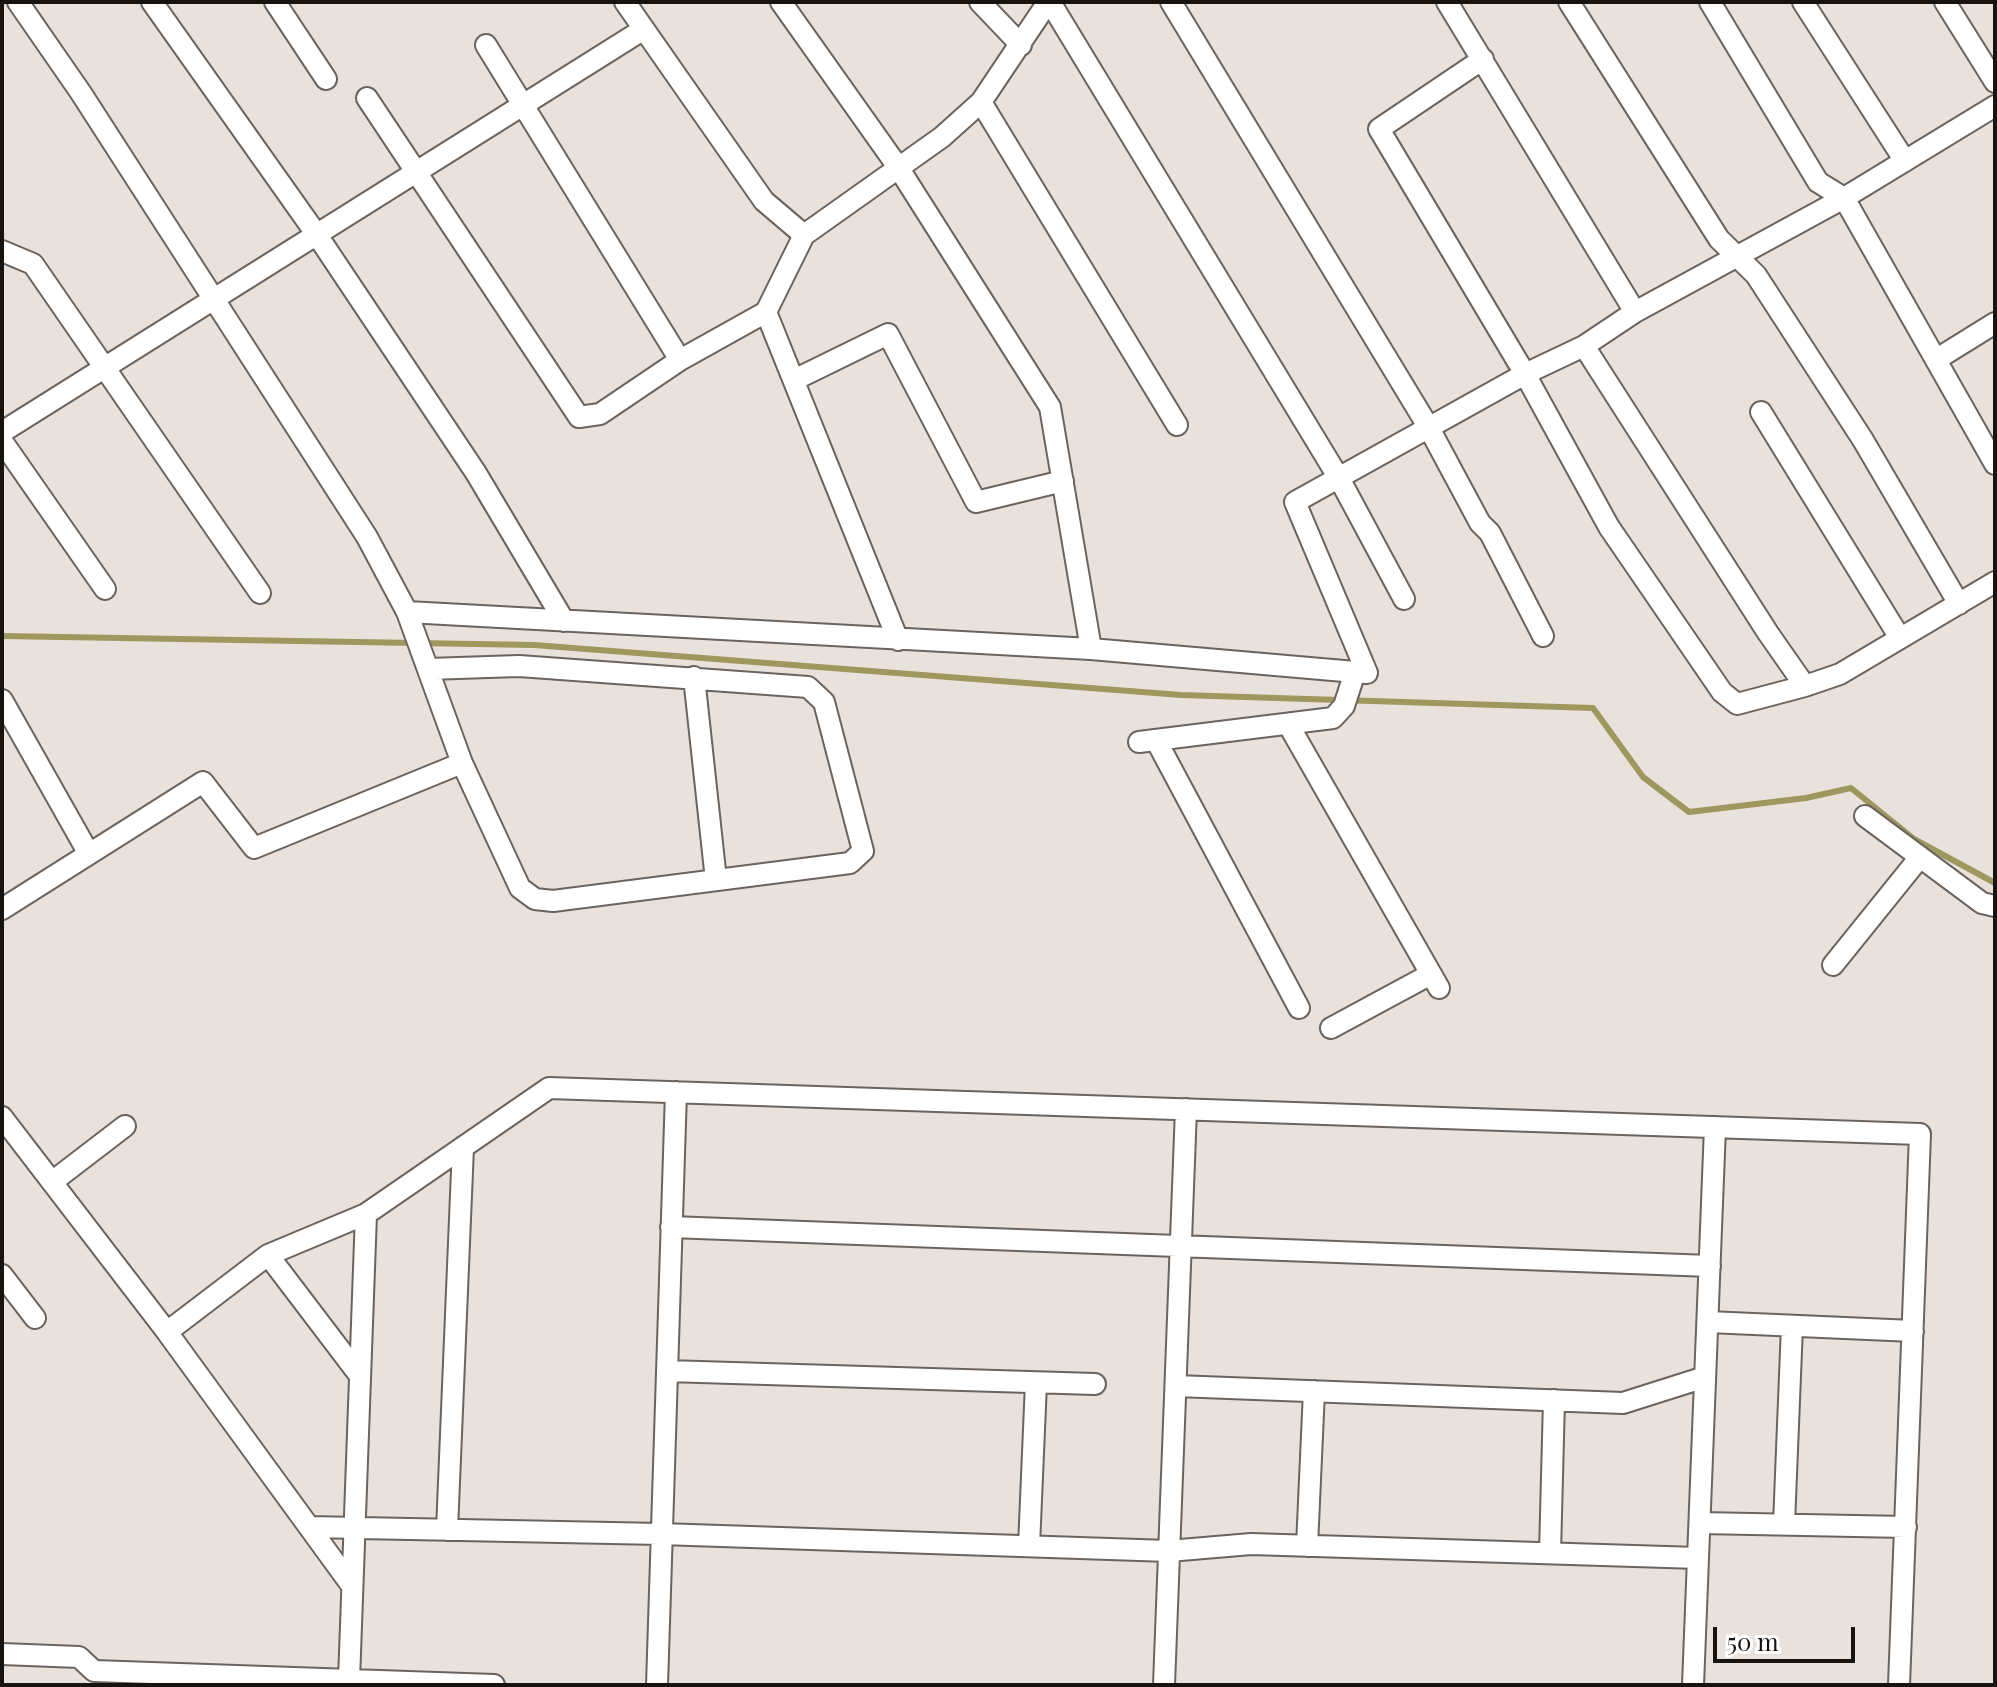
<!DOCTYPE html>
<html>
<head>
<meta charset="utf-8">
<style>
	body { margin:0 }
	#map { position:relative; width:1997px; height:1687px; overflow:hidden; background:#e9e1db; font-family:"Playfair Display",serif }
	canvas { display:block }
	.frame { position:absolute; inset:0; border:4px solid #161311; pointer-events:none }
	.scale { position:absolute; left:1713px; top:1627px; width:142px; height:36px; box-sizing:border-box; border:4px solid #161311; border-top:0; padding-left:10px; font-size:24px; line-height:28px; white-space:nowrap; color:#161311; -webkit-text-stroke:6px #fff; paint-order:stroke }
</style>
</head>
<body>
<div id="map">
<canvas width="1997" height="1687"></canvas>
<div class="frame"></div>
<div class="scale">50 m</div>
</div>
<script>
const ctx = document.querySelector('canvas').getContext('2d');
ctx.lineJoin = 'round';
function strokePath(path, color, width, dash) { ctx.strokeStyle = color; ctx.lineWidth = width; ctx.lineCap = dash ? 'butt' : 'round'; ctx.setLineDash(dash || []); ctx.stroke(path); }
strokePath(new Path2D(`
	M2,636L534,645L1181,695L1593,708L1643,777L1689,812L1806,798L1851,788L1914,839L1995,883`), '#9e985f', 6);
const street = new Path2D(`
	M18,2L81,93L367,537L407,612L462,763L520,888L535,899L553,901L850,863L863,851L824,702L808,687L519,666L428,669
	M152,2L317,235L476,473L564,621
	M275,2L326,79
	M625,2L764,201L804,235L942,137L981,102L1048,2
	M781,2L898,167L1050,407L1091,649
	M980,2L1021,45
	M1050,2L1340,480L1404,599
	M1171,2L1429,428L1480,523L1490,533L1543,636
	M1447,2L1635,312
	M1569,2L1719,239L1756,275L1863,440L1959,604
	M1710,2L1818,182L1844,198L1995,464
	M1803,2L1905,161
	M1945,2L1995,82
	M1483,59L1379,129L1525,374L1609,527L1722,692L1737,704L1805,686
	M367,98L579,417L600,414L680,360L486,45
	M981,102L1177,425
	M2,251L33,264L260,593
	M766,312L898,640
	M1584,346L1768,633L1805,686L1840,674L1995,582
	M1937,359L1995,323
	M680,360L766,312L804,235
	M794,380L888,334L976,502L1063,481
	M1761,412L1900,638
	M2,432L644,29
	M2,441L105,589
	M407,612L1091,649L1367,673L1295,502L1525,374L1584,346L1635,312L1844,198L1995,106
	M694,677L716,880
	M2,700L89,854
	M1288,724L1439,988
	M1156,740L1299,1008
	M1139,742L1333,718L1344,706L1355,672
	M1865,816L1982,903L1995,906
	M2,909L203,782L254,848L462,763
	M1833,965L1920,857
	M1331,1028L1431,974
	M2,1117L167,1332L352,1586
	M52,1182L125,1126
	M671,1227L1710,1266
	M268,1255L360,1376
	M2,1275L35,1318
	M1708,1322L1913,1331
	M167,1332L268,1255L366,1214L549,1088L1920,1134L1899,1685
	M667,1371L1095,1384
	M1176,1386L1623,1403L1705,1377
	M1700,1523L1906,1527
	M1784,1524L1792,1326
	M309,1527L661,1534L1169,1551L1251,1544L1698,1558
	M447,1530L463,1147
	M1029,1546L1036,1383
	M1307,1546L1314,1391
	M1550,1553L1554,1400
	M2,1654L79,1657L94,1671L494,1685
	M349,1680L366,1214
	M657,1685L676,1092
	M1164,1685L1186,1109
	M1693,1685L1715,1127`);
strokePath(street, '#6a635e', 24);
strokePath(street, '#fff', 20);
</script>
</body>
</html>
